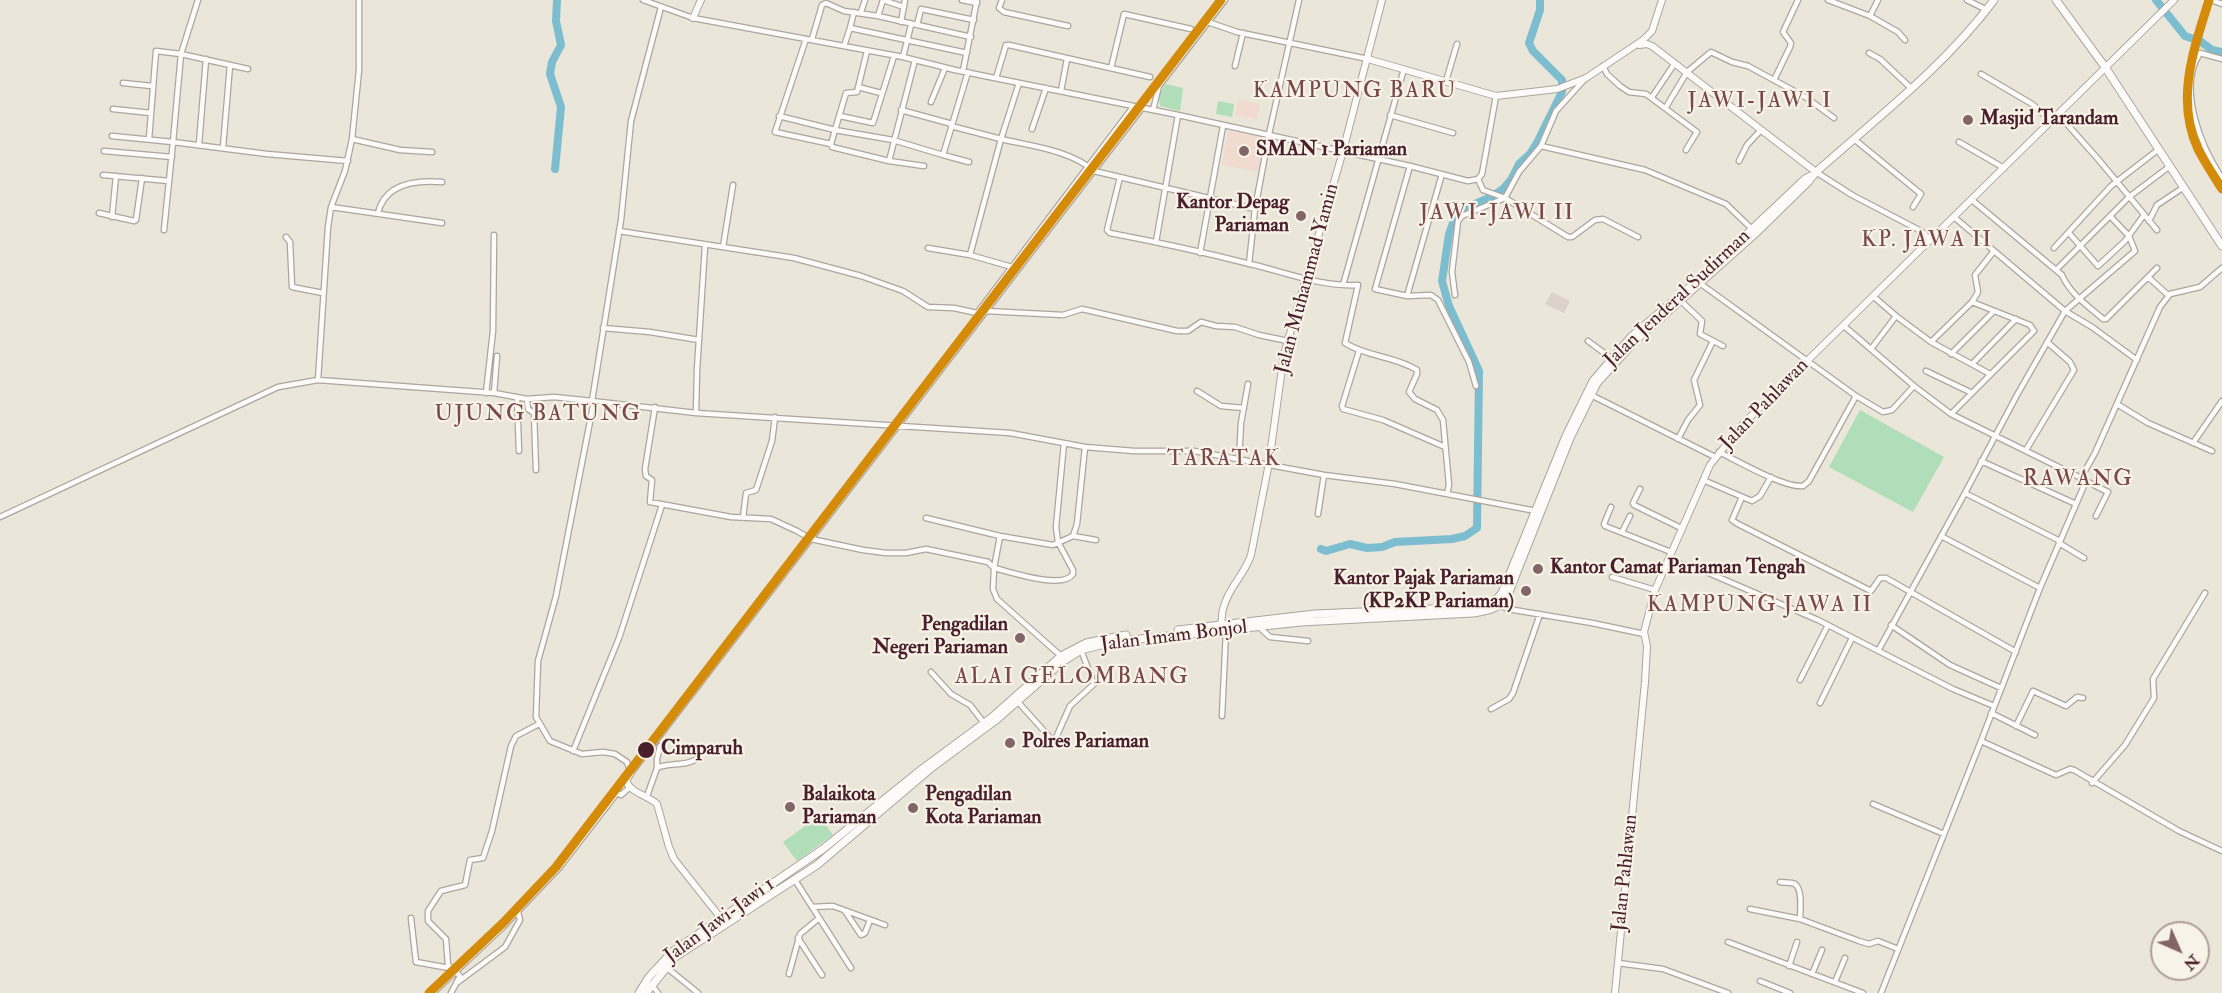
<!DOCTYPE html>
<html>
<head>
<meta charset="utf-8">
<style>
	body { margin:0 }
	#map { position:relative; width:2222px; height:993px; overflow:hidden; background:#eae6d9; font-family:"IM FELL Double Pica",serif }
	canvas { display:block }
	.north { position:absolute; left:2150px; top:921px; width:60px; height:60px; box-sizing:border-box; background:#f7f3e8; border:2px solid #b29e9c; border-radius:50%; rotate:135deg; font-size:16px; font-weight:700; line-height:24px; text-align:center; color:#4a1f2b }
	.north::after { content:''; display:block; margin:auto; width:21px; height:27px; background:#826568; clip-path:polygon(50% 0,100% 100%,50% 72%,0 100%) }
</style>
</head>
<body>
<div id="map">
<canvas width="2222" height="993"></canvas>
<div class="north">N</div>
</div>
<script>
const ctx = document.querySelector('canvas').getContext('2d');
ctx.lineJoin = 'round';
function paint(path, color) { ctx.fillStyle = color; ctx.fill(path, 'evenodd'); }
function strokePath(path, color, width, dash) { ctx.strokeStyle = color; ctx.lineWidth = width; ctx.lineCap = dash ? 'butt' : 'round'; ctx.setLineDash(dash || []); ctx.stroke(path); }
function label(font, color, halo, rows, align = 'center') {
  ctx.font = font + ' "IM FELL Double Pica",serif'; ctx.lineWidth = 4.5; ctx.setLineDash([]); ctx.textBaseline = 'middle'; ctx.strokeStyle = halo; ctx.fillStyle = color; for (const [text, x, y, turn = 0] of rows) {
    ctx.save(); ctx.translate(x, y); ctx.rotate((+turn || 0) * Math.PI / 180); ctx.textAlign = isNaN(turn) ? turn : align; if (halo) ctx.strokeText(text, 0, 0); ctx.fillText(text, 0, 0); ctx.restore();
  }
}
paint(new Path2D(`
	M1238,100L1260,104L1257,119L1235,115Z
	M1228,131L1266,138L1260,172L1222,165Z`), '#f1dacf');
paint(new Path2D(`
	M1552,292L1570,301L1564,313L1545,304Z`), '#ddd1cb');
paint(new Path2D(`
	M1165,84L1183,88L1180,111L1160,106L1159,96Z
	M1218,101L1234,104L1232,117L1216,114Z
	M1860,410L1944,457L1913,512L1829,467Z
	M819,816L833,835L797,861L783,842Z`), '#afdeb8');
strokePath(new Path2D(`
	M2156,0L2185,36L2200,41L2212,50L2222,52
	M555,169L561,107L550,74L552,62L561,45L556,21L557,0
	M1321,549L1326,551L1350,544L1367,548L1382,547L1395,542L1452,539L1465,536L1477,528L1479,371L1449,306L1442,281L1449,234L1457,212L1491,197L1503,189L1511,180L1519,164L1530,154L1538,141L1562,92V80L1533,51L1529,43L1540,10V0`), '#7dbdd0', 8);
const street = new Path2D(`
	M198,0L181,54L173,142L267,154L348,161
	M359,0V70L352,139L345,171L331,207L328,227L318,380L494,393L527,399L554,397L592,401L696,413L1010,433L1085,447L1134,451H1194L1324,475L1395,484L1536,511
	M643,0L693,18L903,57L955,70L1178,115L1410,166L1468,181L1478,179L1482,174L1496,96
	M883,0L904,7
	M962,0L977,3
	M1002,0L999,8L1004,12L1068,26
	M1828,0L1870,16L1878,0
	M1967,0L1987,10
	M2211,0L2222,4
	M861,12L865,0
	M878,16L883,0
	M1870,16L1898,32L1905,40
	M901,22L905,0
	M1208,22L1237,32L1368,59
	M917,25L921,9L974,20
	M850,28L854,12
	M806,39L775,132L831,144L832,147L889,161L924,166
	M812,39L822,5L826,3L844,11L878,16L971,37
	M844,46L850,28L967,53
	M1869,53L1880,59L1912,89
	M903,57L911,25
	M2222,59L2200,53C2177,88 2201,147 2222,178
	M1235,66L1243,33
	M1603,66L1607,74L1620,86L1629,92L1646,94L1697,132L1686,150
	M1111,68L1124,14L1191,29
	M963,71L977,0
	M1981,74L2032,104L2051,121
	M996,78L1006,45H1009L1150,77
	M1774,80L1790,47L1791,43L1783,32L1798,0
	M1446,81L1457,44
	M123,83L152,86
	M1019,83L1001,139C1031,146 1070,150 1094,171L1255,209
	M858,87L881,93
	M1061,91L1067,59
	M1652,97L1675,63
	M931,102L945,68
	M1666,107L1687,72L1711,52L1732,62L1748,66L1807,98L1834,118
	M113,109L151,113
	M901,110L952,124
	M1153,110L1159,86L1225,0
	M2058,114L2098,159L2157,230
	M1390,115L1453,133
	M779,116L835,130L846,93L857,92L867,51
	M840,116L873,123L894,56
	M951,126L1001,139L970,255
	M1032,129L1046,88
	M112,136L173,142L164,230
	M149,139L156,51L181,54L248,69
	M352,139L400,150L432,152
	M1854,139L1921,194L1913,207
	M1959,142L2004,168
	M199,144L206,59
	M831,144L835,130L893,140L943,155L968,72
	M1541,146L1645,170L1726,204L1753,230
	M223,147L230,65
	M104,151L172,157
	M943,155L969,162
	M889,161L915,60
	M1739,161L1747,145L1761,130
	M1410,166L1375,289L1407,296L1442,174
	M1816,172L1852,195L1921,231L1931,240
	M103,175L169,181
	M1120,177L1107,230L1110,233C1157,242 1203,252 1250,264C1285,272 1321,287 1358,285L1345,343C1367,357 1395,356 1417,370V374L1409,392L1415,399L1437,410L1443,420L1449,485L1447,494
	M1478,179L1483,190L1505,198L1568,237H1572L1595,220L1603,219L1638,237
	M1972,200L2062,275C2070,294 2088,306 2103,319H2106L2157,268
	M331,207L442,223
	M99,213L134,221L136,220L142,178
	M378,213C385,183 416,180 442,182
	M2110,216L2129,236L2135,251L2065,311L2092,327L2137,360
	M112,217L116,176
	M2149,221L2157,205L2184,187
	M619,231L794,258L861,276L903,291L928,307L954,308L977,313L1133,107
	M2069,233L2098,266L2125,241L2144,215
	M286,237L290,242L292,287L323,293
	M1156,242L1178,115
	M723,247L733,185
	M928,248L970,255L1012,267
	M2054,248L2111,186L2159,149
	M1200,253L1223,126
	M1249,264L1255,209L1269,134L1299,0
	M2222,268L2200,287L2170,294L2160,307L2095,453L2081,478L2086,481L2040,588L1981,741L2056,775L2070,769L2074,770L2179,831L2222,851
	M2056,270L2129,197L2170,166
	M2148,277L2168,295
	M1701,284L1856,396L1883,412L1892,410L1914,386
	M1343,285L1404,69
	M1455,295L1452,272L1458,221L1462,216L1505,198L1519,172L1541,146L1556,111L1584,80
	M1407,296L1431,295L1438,300L1469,362L1476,386
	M1874,297L1896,316
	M1681,301L1702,321L1700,334L1723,346
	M1972,302L1978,292L1975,275L1994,251
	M986,311L1063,315L1082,309L1177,331H1188L1201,322L1216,326L1235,327L1259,335L1288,341
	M1844,326L1914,386L1951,414L2081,478
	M603,328L650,332L699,340
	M1588,341L1611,358
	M1871,349L1896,316L1931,342
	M1359,351L1342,406L1343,409L1383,420L1445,447
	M1951,354L1994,311
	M1972,364L2016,319
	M1926,371L1972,393
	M1197,391L1221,406L1244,408
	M486,393L493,331L494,235
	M494,393L497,356
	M1591,395L1715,457
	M517,398L519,451
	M527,399L528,409L534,413L536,470
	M592,401L621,220L631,121L661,7
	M594,401L556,596L538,661L536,717L550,741L582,754L603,752L615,754L627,762L631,773
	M2117,404L2148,423L2212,451
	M655,407L645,469L646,476L652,480L650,502L731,517L771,519L797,531L811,539L863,550L886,553H906L926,549L988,562L994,568L993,589L997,599L1061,656
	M696,413L697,370L705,246
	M1951,414L2034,331L2030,325L1972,302L1931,342L1990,374
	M1678,439L1688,420L1700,405L1694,380L1713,341
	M2193,443L2222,401
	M2026,450L2074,370L2070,362L2047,342
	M1719,452C1738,461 1784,488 1803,486L1809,481L1856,396
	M1239,460L1241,423L1248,384
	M1981,461L2076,504
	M1703,480L1752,501L1760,496L1771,477
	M2086,481L2108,492L2096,516
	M1640,489L1633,503L1634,505L1681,528
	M1965,493L2060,541
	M1742,497L1732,520L1738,524L1871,591L1880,578H1886L2016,652
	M1611,507L1604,524L1605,526L1671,552
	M1318,514L1324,475
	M0,517L278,387L318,380
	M743,518L746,493L756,490L772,441L775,417
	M926,518L1000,536L1053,545L1073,536L1077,524L1085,447
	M1622,532L1630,516
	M1000,536L994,568C1011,572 1063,590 1073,574V570L1058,542L1056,527L1064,443
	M1073,536L1096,540
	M1941,536L2040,588
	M2059,543L2084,558
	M1668,560L1704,571L1818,620L1953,689L1994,706
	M1612,577L1655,590
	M1497,604L1508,609L1592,623L1644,634
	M1891,625L1950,665L2001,688
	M1259,627L1270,637L1308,641
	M1878,651L1965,493L2017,395L2065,311L1954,217
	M931,672L951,694L970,705L984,723
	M1800,680L1828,625
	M1018,702L1054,742L1070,706L1094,684L1081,650
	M1820,703L1852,638
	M1491,709L1509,699L1513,693L1540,614
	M1991,713L2035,735
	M1222,716L1226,631
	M2016,726L2033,691L2066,706L2077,697L2083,698
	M573,751L619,638L662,505
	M657,768V759L660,746
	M631,773L1142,108
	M2092,783L2125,745L2154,698L2153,679L2205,593
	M647,796L657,768C670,762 686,767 698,758
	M1873,804L1944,834
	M795,880L851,968
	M1780,882C1784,883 1791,882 1795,884C1803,890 1800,910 1800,919L1859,941L1869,944L1878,941L1898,949
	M812,907L833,906L885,925
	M1750,909L1800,919
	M845,911L861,935L865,933L870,920
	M411,918L416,962L449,968
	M798,938L822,975
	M1728,942L1863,993
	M1618,963L1663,969L1728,993
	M1789,966L1797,942
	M666,967L698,993
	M789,974L800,934L818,919
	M1812,974L1822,950
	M1760,981L1790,993
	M458,982L505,947L520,920L518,912
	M1835,982L1845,958
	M652,985L658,993
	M433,993L502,928L559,868L617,793L621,795L629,788
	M451,993L460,976L448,965L446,939L428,921V911L441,891L465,885L470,860L483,858L492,831L511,746L516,736L539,724
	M1881,993L1981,741`);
const secondary = new Path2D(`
	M693,18L701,0
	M1639,45L1647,44L1652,46L1816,172
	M1368,59L1496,96L1557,89L1586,78L1643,40L1652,31L1662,0
	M1221,630C1222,622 1221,613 1224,606C1229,587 1245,574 1251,555L1269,463L1284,354L1343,151L1382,0
	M631,773L626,781C631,793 647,795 657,804L669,847L674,859L720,917
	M1615,993L1645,682L1647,646L1644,632L1655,590L1710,465L1742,425L2174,0`);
const primary = new Path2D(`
	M2056,0L2105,67L2222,246
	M1178,630L1315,614L1479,607L1494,602L1502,593L1566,436L1593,381L1631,337L1697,281L1805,179L1811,176
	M639,993L649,977L672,952L823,849L922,769L991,718L1061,656L1086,643L1126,635
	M646,993L675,957L817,865L930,769L996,720L1062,662L1081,650L1112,642L1301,622L1473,613C1486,611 1499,609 1507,597L1570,438L1597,383L1635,341L1756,233L1808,182L1816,172C1878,117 1945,66 1994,0`);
strokePath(street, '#aca59f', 7);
strokePath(secondary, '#aca59f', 8);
strokePath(primary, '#aca59f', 9);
strokePath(street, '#fcfbf9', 4.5);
strokePath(secondary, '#fcfbf9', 6);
strokePath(primary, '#fcfbf9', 7);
strokePath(new Path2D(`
	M2209,0C2194,49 2175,99 2198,149C2205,163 2214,176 2222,189
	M429,993L503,923L556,867L1221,0`), '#d48b09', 9);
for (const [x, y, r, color] of [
	[1968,120,6,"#826568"],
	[1244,151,6,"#826568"],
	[1301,216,6,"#826568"],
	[1538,569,6,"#826568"],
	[1526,591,6,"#826568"],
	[1020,638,6,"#826568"],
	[1010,743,6,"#826568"],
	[646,750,9,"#4a1f2b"],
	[790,807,6,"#826568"],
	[913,808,6,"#826568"]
]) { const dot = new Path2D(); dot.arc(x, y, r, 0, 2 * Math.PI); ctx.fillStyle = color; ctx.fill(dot); strokePath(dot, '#f7f3e8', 2); }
label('bold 20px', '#4a1f2b', '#f7f3e8', [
	["Masjid Tarandam",1980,120],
	["SMAN 1 Pariaman",1256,151],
	["Kantor Depag",1289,204,"right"],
	["Pariaman",1289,227,"right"],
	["Kantor Camat Pariaman Tengah",1550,569],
	["Kantor Pajak Pariaman",1514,580,"right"],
	["(KP2KP Pariaman)",1514,603,"right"],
	["Pengadilan",1008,626,"right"],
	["Negeri Pariaman",1008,649,"right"],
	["Polres Pariaman",1022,743],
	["Balaikota",802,796],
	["Pariaman",802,819],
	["Pengadilan",925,796],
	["Kota Pariaman",925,819]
], 'left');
label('20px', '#4a1f2b', '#f7f3e8', [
	["Jalan Muhammad Yamin",1308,279,-75],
	["Jalan Jenderal Sudirman",1678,299,-43],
	["Jalan Pahlawan",1765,405,-46],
	["Jalan Imam Bonjol",1174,637,-7],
	["Jalan Pahlawan",1626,873,-84],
	["Jalan Jawi-Jawi 1",720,921,-36]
]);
label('bold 20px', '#4a1f2b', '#f7f3e8', [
	["Cimparuh",661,750]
], 'left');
ctx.letterSpacing = '1.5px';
label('22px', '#7a4947', '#f7f3e8', [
	["KAMPUNG BARU",1355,92],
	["JAWI-JAWI I",1760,102],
	["JAWI-JAWI II",1497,214],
	["KP. JAWA II",1927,241],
	["UJUNG BATUNG",538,415],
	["TARATAK",1224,460],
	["RAWANG",2078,480],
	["KAMPUNG JAWA II",1760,606],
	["ALAI GELOMBANG",1072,678]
]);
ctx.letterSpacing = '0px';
</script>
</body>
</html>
